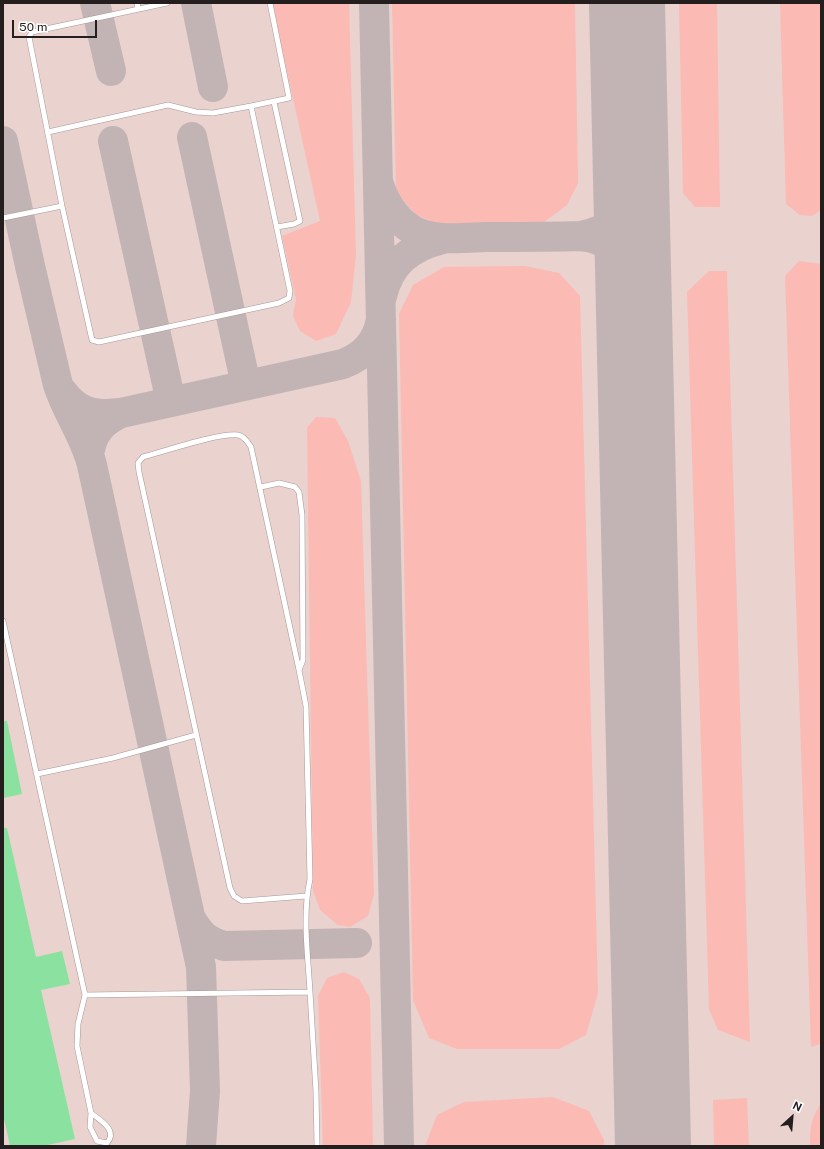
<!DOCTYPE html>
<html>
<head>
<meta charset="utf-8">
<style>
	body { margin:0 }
	#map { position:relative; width:824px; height:1149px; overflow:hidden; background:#f1e1e0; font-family:"Public Sans",sans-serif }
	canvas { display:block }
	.frame { position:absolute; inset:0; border:4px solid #241e1e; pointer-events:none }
	.north { position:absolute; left:772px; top:1097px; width:40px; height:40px; -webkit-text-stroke:3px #fff; paint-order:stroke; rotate:26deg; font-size:11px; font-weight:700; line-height:16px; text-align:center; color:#241e1e }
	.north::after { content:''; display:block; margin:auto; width:14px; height:18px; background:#241e1e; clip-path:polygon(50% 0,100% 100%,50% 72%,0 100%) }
	.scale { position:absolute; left:12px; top:20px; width:85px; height:18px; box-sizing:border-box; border:2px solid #241e1e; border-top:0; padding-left:5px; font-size:12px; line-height:14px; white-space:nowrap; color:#241e1e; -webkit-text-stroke:3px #fff; paint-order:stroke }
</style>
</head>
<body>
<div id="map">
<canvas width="824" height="1149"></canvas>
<div class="frame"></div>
<div class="north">N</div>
<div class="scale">50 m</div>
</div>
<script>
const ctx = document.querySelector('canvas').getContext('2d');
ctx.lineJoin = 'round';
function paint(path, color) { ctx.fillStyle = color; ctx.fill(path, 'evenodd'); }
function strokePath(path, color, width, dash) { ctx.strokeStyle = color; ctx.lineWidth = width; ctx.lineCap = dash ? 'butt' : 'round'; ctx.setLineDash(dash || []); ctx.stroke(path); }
paint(new Path2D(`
	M3,3H821V1146H3Z`), '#ead2cf');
paint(new Path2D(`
	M272,3H349L356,255L351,302L336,334L316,341L300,331L293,316L296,299L282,236L320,221Z
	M392,3H575L578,183L567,205L544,222L447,228L416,215L396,192Z
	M679,3H717L720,207H695L683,193Z
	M780,3H821V210L812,216L800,215L786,204Z
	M799,261L821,264V1044L811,1047L785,276Z
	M525,266L559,273L580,296L598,993L586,1035L559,1049H457L429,1038L413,1000L399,314L413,285L444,267Z
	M709,271H727L750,1042L718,1030L709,1009L687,292Z
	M316,417L335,418L348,441L361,481L374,894L368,916L350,927L338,925L320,910L313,890L307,428Z
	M344,972L359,979L370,998L373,1146H323L318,996L327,978Z
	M553,1097L589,1111L604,1140V1146H425L437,1115L464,1102Z
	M747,1098L749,1146H714L713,1100Z
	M821,1103V1146H810C810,1126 811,1120 821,1103Z`), '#fcbab4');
strokePath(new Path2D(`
	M95,3L111,71
	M196,3L213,87
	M374,3L399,1146
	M192,137L246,385
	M3,141L30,266L58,385C67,413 85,436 92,465L201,967L205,1091L201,1146
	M113,141L171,402
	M379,184C384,203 400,226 419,233C441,241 463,238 486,237C518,237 550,237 581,236C615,229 624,215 631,183
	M581,236C613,239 627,260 634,289
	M382,296C390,262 411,247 443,239
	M62,391C78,413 95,416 121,413C102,422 93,432 89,454
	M121,413L343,364C364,356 377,342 381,319
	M190,917C200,934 205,940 224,946L357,943`), '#c2b4b4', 30);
strokePath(new Path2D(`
	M627,3L653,1146`), '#c2b4b4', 76);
paint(new Path2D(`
	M3,721H7L22,794L3,798Z
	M3,828H7L36,957L62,951L70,984L41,990L75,1139L43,1146H10L3,1114Z`), '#8be2a0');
const service = new Path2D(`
	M137,3L138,9
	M167,3L32,32L29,37L62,206L92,340L99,342L279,303L289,298L290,291L251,106L289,98L270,3
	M274,102L300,221L294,224L277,227
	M48,132L168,105L196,112L213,113L251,106
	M3,218L62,206
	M261,487L279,483L295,487L299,492L302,515L303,660L299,670L306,706L310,879C302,916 308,955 310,992
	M3,621L85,995L78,1024L77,1046L91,1113L90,1127L97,1141L107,1143C118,1130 101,1121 91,1113
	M299,670L251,447C248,442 244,436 238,435C218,433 165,451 143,457L138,463L139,472L230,888L234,896L242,901L306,896
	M37,774L113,758L196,735
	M85,995L310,992L316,1092L317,1146`);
strokePath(service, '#a79897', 6);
strokePath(service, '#fff', 5);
</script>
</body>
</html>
